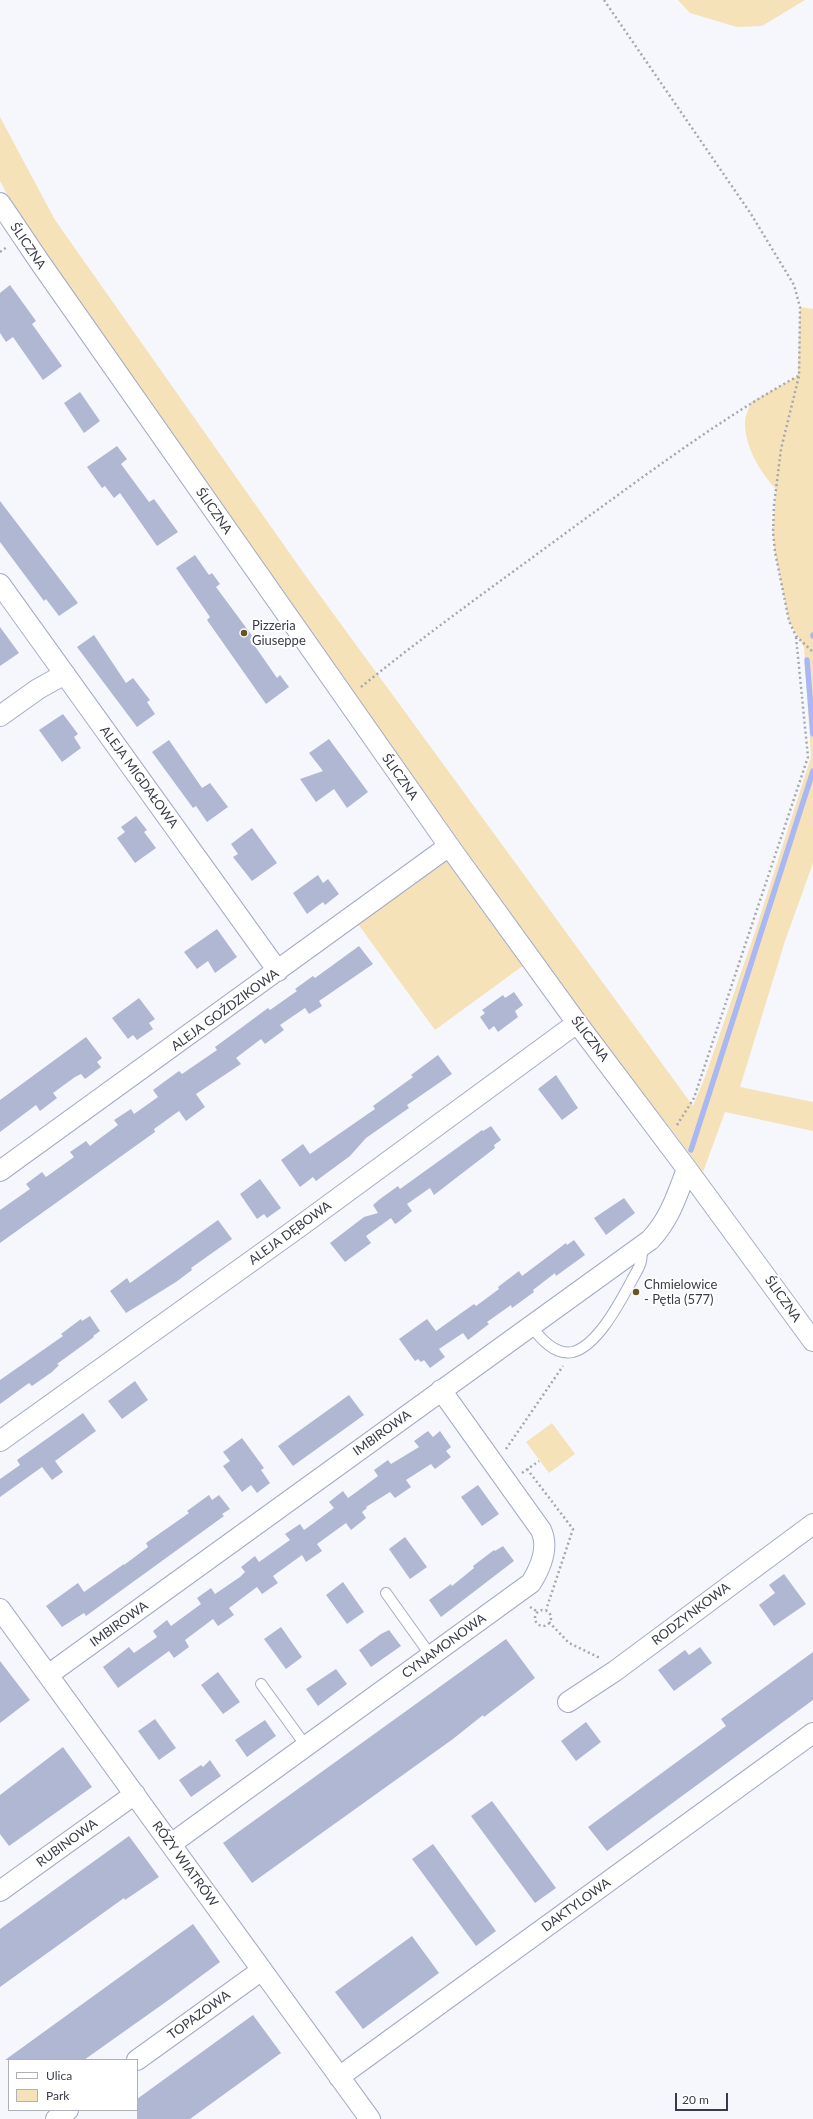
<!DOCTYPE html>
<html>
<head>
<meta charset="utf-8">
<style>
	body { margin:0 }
	#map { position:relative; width:813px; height:2119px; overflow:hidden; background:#f5f7fc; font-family:Lato,sans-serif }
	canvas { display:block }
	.legend { position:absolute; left:8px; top:2059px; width:130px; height:52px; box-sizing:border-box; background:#fff; border:1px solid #b0b1b6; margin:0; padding:5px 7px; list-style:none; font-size:12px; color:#393c48 }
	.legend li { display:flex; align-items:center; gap:8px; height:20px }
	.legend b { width:20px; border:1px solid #b0b1b6 }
	.scale { position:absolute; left:675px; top:2093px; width:53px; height:18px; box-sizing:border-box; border:2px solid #393c48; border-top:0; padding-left:5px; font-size:12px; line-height:14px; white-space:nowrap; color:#393c48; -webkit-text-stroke:3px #fff; paint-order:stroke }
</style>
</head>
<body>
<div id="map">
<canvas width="813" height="2119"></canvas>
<ul class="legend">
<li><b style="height:5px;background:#fff"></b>Ulica</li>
<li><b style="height:11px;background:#f5e2b9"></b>Park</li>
</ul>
<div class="scale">20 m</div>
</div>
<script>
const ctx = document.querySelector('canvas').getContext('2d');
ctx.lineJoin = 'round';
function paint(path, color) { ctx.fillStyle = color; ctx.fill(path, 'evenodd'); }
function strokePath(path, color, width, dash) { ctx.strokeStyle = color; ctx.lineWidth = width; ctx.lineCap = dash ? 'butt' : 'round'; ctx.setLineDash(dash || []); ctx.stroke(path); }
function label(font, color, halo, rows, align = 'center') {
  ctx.font = font + ' Lato,sans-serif'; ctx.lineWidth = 4; ctx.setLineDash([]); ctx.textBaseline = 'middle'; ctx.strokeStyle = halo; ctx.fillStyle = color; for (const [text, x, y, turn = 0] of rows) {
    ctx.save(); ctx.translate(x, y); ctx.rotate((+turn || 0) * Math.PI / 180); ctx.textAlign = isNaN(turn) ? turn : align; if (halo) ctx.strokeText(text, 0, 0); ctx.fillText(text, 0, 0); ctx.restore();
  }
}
paint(new Path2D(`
	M678,0H805L762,26L737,27L690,13Z
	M0,117L55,220L305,575L693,1106L705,1077L755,932L811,757L804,647L789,621L775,552L773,532L776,489C760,472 745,447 745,423C745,416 749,408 751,402L798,376L800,307L813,309V863L785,941L740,1087L813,1102V1131L725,1112L703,1172L668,1125L632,1083L197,475L31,238L0,181Z
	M448,858L524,965L435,1030L358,924Z
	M552,1423L575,1454L549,1473L526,1442Z`), '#f5e2b9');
strokePath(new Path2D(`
	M813,636V635
	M807,660L813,734
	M691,1150L813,771`), '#a9b7f2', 5.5);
paint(new Path2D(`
	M10,285L36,321L32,324L62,366L43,380L13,337L6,342L0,333V293Z
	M80,392L100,421L84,433L64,403Z
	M117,446L127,459L121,464L149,502L154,499L178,532L157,546L120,493L114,498L105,486L102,488L87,467Z
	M0,501L78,603L59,616L46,599L44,601L0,542Z
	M195,555L209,575L212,573L220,584L216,587L253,637L250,639L277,678L280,675L289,687L266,704L207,620L210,617L176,568Z
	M0,627L19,653L0,666Z
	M94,635L126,683L133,678L150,700L147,702L155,714L137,727L77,647Z
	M63,714L78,734L74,737L81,748L62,762L39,730Z
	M329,739L368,792L347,808L334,789L316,802L300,779L323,771L309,753Z
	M169,740L202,788L210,783L228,807L207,822L196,806L193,808L152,752Z
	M136,816L147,830L144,832L156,848L135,863L117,838L125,832L121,827Z
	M252,828L277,863L252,881L233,857L238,854L231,844Z
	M318,875L323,883L328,879L339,894L325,905L323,902L307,914L293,893Z
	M217,929L237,957L215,973L208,961L197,969L184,952Z
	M359,946L373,964L319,1001L322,1006L309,1014L305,1008L280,1025L284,1030L265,1044L261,1039L236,1058L241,1064L196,1094L205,1107L186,1121L179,1111L154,1129L155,1132L0,1243V1210L30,1189L26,1184L42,1172L46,1177L74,1157L70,1152L86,1141L90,1146L95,1142L118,1125L114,1120L131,1109L134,1114L158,1097L153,1090L179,1071L182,1074L217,1050L215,1047L241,1028L268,1008L270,1010L297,991L295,989L313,976L315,978Z
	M514,992L523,1005L515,1011L518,1017L498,1032L494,1026L489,1030L480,1017L485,1013L482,1010L503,995L505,998Z
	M139,998L155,1019L149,1023L153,1029L137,1040L133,1035L128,1039L112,1018Z
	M86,1037L102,1058L97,1062L101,1067L85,1079L81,1074L75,1077L53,1093L57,1098L40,1111L36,1105L0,1132V1100Z
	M438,1055L452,1074L407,1105L409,1108L366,1138L350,1156L316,1181L313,1177L300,1187L281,1160L303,1144L310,1154L375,1109L373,1106L413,1077L411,1075Z
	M556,1075L578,1108L562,1120L538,1089Z
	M491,1126L501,1140L494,1145L495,1148L434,1195L430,1188L407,1204L412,1211L397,1223L395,1224L391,1218L366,1236L371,1243L345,1262L330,1243L364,1217L378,1213L373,1205L380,1199L398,1186L400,1189L482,1130L483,1131Z
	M260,1179L281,1208L267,1218L264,1214L257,1219L240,1194Z
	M624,1198L635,1213L606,1235L594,1218Z
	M218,1220L232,1239L191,1268L192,1270L176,1282L126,1313L110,1291L127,1278L130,1283Z
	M574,1240L585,1255L556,1276L555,1273L533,1290L534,1292L512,1308L511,1305L487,1322L489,1324L468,1340L463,1333L439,1349L445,1357L430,1368L424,1360L421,1362L418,1359L415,1361L399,1339L427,1319L436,1331L474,1304L476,1306L499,1289L498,1287L519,1271L522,1276L566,1243L567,1245Z
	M90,1316L100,1331L93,1336L94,1337L57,1364L59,1365L52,1372L32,1386L29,1383L0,1404V1380L63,1336L61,1334L81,1319L82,1321Z
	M135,1381L148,1400L122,1419L108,1401Z
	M349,1395L364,1415L293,1466L278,1446Z
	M83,1413L96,1431L55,1461L63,1472L52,1480L42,1467L0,1497V1479L20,1465L17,1460Z
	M428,1431L433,1437L440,1431L451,1447L446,1451L451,1457L435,1469L431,1464L406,1480L411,1487L395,1498L390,1492L366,1507L367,1508L362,1512L366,1518L351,1530L346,1523L317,1544L322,1551L306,1562L302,1555L273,1576L278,1583L262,1594L257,1587L229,1608L234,1615L218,1626L213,1619L185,1640L189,1647L174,1658L169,1651L118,1688L103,1667L129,1647L134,1653L157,1637L153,1631L167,1620L171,1626L201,1604L197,1598L211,1588L215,1594L240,1577L245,1572L241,1567L255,1556L259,1562L290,1540L285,1534L300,1524L304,1530L311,1525L334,1508L329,1502L343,1491L348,1498L355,1493L378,1476L374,1470L388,1460L391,1464L419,1447L414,1441Z
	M242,1438L264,1468L261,1470L270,1483L257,1493L251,1485L242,1492L223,1466L230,1461L223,1452Z
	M478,1485L499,1514L482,1526L461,1497Z
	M209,1495L212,1500L219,1495L230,1509L222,1514L224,1516L86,1616L84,1613L62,1627L46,1606L78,1583L84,1592L124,1564V1565L148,1547L146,1543L189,1513L187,1511Z
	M405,1537L427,1567L410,1579L389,1549Z
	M503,1546L514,1561L441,1617L429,1600L451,1584L452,1586L474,1568L473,1566L494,1550L495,1551Z
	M784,1574L806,1604L774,1626L759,1605L775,1593L769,1585Z
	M343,1582L364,1612L347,1624L326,1595Z
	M281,1627L302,1657L286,1669L264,1639Z
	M389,1630L401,1646L371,1667L359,1650L381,1634Z
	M506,1639L535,1678L484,1717L483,1715L453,1739L252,1883L223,1843Z
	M700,1647L712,1663L674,1691L658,1670L685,1650L689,1655Z
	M813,1652V1700L607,1851L588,1827L726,1726L721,1719Z
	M0,1661L30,1700L0,1723Z
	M336,1669L347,1684L318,1706L306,1689Z
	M218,1672L240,1702L223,1714L201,1685Z
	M155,1719L176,1748L159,1760L138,1731Z
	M265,1720L276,1736L247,1757L235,1740Z
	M586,1722L601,1742L576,1761L561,1741Z
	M63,1747L92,1787L9,1846L0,1834V1795Z
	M210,1760L221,1776L191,1797L179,1780L201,1765L203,1767Z
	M492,1801L556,1888L535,1903L471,1816Z
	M129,1836L159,1877L125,1900L124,1898L0,1987V1929Z
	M433,1844L496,1931L476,1946L412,1859Z
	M193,1924L220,1962L170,1999L84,2060H5Z
	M412,1936L439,1973L363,2029L335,1992Z
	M253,2015L281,2053L190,2119H137V2099Z`), '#b0b7d3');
const service = new Path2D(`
	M531,1326C540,1338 555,1356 573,1352C598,1345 620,1302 632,1280C635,1274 640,1267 641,1261C642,1256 642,1250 642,1246
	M386,1593L431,1656
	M261,1684L306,1746`);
const minor = new Path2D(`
	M0,203L39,261L449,846L577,1023L687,1169L813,1341
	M0,584L278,971
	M0,716L38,689L65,674
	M0,1171L449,846
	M0,1441L299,1227L577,1023
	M0,1609L370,2119
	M48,1675L650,1240C670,1219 677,1195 687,1169
	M568,1702L615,1671L813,1524
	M171,1844L531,1583C541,1567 549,1547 541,1530L441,1390
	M0,1891L135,1794
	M137,2060L262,1970
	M339,2077L813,1733
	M56,2119L68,2110`);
strokePath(service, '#a4abc7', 12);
strokePath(minor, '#a4abc7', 22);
strokePath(new Path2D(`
	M604,0L751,214L794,285L800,307L799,376L781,449L774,505L773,532L775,552L789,621L796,636L813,652
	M0,252L7,247
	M361,687C431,630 505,578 578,524C650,472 720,419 798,376
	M677,1125L694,1098L808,757L796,637
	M506,1449L563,1366
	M527,1469L573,1529L546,1610
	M522,1473L539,1461
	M530,1607L538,1612
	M535 1618a8 8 0 1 1 16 0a8 8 0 1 1-16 0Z
	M549,1622L569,1643L600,1658`), '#a5a7af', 2.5, [2, 3]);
strokePath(service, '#fff', 10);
strokePath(minor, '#fff', 20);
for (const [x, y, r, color] of [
	[244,633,4,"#695524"],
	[636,1292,4,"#695524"]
]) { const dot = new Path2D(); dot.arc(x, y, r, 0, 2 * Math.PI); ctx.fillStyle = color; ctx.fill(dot); strokePath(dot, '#fff', 1.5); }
label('13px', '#393c48', '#fff', [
	["ŚLICZNA",28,246,56],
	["ŚLICZNA",214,511,55],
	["ALEJA MIGDAŁOWA",139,777,54],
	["ŚLICZNA",400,777,55],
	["ALEJA GOŹDZIKOWA",225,1010,-36],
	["ŚLICZNA",590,1039,53],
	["ALEJA DĘBOWA",290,1233,-36],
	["ŚLICZNA",783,1299,55],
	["IMBIROWA",382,1433,-36],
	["RODZYNKOWA",691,1614,-37],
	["IMBIROWA",119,1624,-36],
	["CYNAMONOWA",444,1646,-36],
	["RUBINOWA",67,1843,-36],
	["RÓŻY WIATRÓW",185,1864,54],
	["DAKTYLOWA",576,1905,-36],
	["TOPAZOWA",199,2015,-36]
]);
label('13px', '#393c48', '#fff', [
	["Pizzeria",252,626],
	["Giuseppe",252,641],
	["Chmielowice",644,1285],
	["- Pętla (577)",644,1300]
], 'left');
</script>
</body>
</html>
